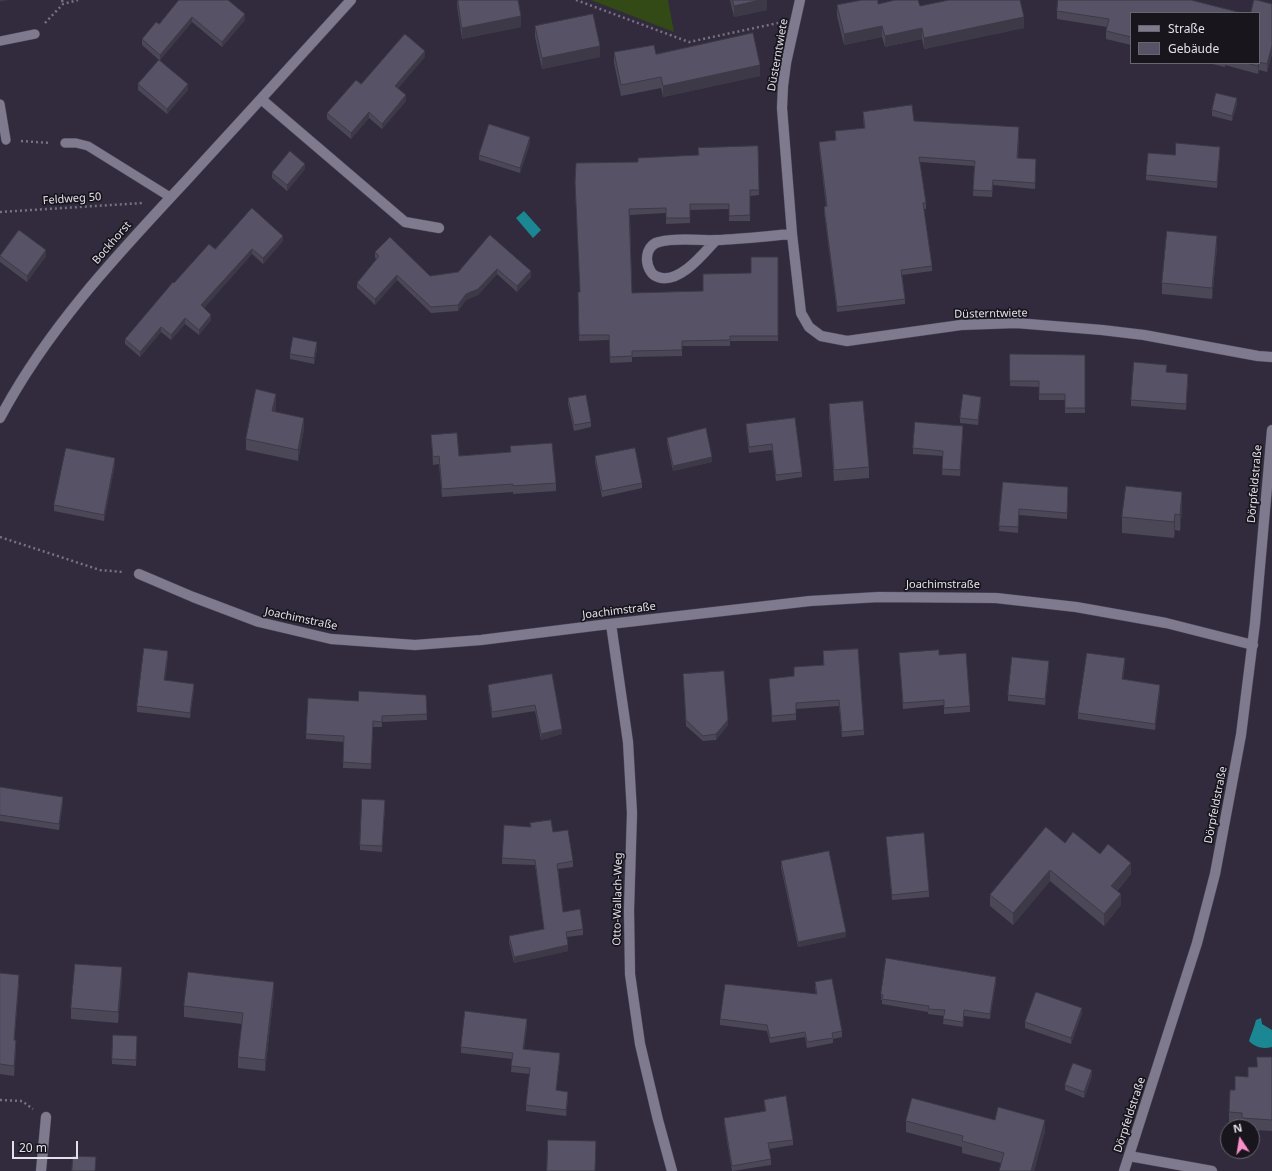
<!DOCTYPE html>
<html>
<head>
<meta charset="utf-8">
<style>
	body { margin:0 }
	#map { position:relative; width:1272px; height:1171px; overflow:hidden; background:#312b3d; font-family:"Noto Sans",sans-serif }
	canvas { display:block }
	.legend { position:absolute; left:1130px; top:12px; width:130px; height:52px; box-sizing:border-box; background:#18151d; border:1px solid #69666f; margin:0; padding:5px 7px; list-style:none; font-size:12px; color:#e3e0eb }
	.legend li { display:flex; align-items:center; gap:8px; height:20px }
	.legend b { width:20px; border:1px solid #69666f }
	.north { position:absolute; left:1220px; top:1119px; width:40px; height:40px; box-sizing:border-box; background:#18151d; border:1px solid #69666f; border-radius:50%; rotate:348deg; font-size:11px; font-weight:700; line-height:16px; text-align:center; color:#e3e0eb }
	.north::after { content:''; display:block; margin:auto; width:14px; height:18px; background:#f98fc9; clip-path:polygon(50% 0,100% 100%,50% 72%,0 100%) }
	.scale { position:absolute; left:12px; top:1141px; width:66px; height:18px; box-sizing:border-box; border:2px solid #e3e0eb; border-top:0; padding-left:5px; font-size:12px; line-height:14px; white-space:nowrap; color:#e3e0eb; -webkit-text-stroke:3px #18151d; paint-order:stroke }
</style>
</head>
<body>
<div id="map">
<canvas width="1272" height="1171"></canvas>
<ul class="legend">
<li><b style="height:5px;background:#7f7a8e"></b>Straße</li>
<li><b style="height:11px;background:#575265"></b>Gebäude</li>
</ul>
<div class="north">N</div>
<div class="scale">20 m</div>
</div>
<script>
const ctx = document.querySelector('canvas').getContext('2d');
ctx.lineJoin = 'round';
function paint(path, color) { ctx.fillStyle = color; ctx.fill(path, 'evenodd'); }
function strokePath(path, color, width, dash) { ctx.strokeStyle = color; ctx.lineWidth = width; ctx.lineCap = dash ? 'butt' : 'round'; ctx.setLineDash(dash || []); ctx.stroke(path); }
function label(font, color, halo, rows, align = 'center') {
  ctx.font = font + ' "Noto Sans",sans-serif'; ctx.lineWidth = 3.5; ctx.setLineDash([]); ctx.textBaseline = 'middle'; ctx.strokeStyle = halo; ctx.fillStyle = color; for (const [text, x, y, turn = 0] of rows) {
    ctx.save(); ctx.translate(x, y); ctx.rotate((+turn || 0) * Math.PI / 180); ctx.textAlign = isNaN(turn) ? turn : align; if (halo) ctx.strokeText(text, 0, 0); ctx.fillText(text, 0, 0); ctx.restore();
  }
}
paint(new Path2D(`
	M591,0H668L674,32Z`), '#334a17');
paint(new Path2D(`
	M524,211L541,230L533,238L516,218Z
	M1261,1018L1262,1024L1272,1030V1047C1263,1049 1256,1048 1249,1041C1251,1034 1254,1028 1256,1020Z`), '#1b8793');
const lane = new Path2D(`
	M0,41L35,34
	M0,104L6,140
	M65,143H76L88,146L170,197`);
const street = new Path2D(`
	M800,0L786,63L783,86L782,108L792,234L801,313L809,327L821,336L847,341L961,325L1016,323L1102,330L1144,335L1258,356L1272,357
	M261,99L405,222L439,228
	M716,240C704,253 679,285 658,277C655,276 653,275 651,272C647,266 646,259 648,252C650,247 654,243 659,242C677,237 698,241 716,240C742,239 767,236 792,234
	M0,418C47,329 116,256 184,183C240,122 295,62 351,0
	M139,574L193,597L259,622L331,639L415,645L481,640L601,625L810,601L879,597L996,598L1076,607L1166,623L1253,645
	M611,624L628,742L632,813L629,910L630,974L640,1044L658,1120L672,1171
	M1129,1156L1212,1171
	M41,1171L46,1117
	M1124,1171L1197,943L1215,874L1241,735L1255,623L1272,430`);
strokePath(lane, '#4e4958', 10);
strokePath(street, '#4e4958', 11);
strokePath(new Path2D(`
	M62,0L63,4
	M576,0L689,42L778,23
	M45,23L63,4L78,0
	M21,141L50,143
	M0,212L143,203
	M0,537L100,570L123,572
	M0,1100L22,1101L33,1109`), '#777281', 2.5, [2, 3]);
strokePath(lane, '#7f7a8e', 9);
strokePath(street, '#7f7a8e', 10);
paint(new Path2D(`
	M179,0L245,20L222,47L192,22L160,60L188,90L167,114L138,90V84L159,60L142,45V39L159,24Z
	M457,0H518L521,27L462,39L457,6Z
	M730,0H767V10L734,17Z
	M878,4L920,6L1024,28L924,49L922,39L885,47L882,37L844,45L837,16V5Z
	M1272,4V54L1267,72L1259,70L1258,74L1225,65V67L1208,63H1259Z
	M1057,11L1131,13V45L1106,39V31L1107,27L1057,19Z
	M535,26L600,57L542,69L535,37Z
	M614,52L656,54L760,76L663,97L661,88L621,96L614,63Z
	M425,57L398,88L406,101L382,129L369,118L351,139L327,119V113L361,84Z
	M1237,104L1232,121L1212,116V110Z
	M863,112L914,121L1019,133L1018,158L1036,164L1035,189L993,185L992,197L973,196L974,166L920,162L926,203V209H924L932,266V271L902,275L905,299V304L837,312L824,212V207L826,206L819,147V142L835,140V131L864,128L863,117Z
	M530,143L520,173L479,160V155Z
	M758,146L759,195L750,196V221H729V209L690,210V223L666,224V213L630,215L632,293L703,291L751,273L778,257V341H730V346H682V356L632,357V362L610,363L609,340L579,341L578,292H580L638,162V158L698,155V148Z
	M1220,153L1217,188L1146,180V175L1175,155Z
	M305,169L287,191L272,178V173Z
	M490,235L531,277L517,292L497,274L478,295L466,300L458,311L431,313L397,280L375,305L357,288V283L377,259L375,258V252L430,276L458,272Z
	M283,241L263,264L252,254L204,308L211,320L199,335L185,324L171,340L161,332L140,357L125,344V339L174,283L215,249Z
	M1217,247L1212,299L1162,294V283Z
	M0,255L46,256L27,282L0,262Z
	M317,348L314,364L290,359V354Z
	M1010,354L1085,355V413H1065V400H1039V387L1010,386Z
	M1167,372L1188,379L1186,410L1131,406V400Z
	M568,398L591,422V427L574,431L568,404Z
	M981,402L978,425L960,423V418Z
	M829,404L869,467V478L834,481L829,415Z
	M276,405L275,412L304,429L298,461L246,450V439Z
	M795,418L802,472V477L776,481L772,450L749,453L746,430V424Z
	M963,431L960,476L942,475L943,456L913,454V448Z
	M431,435L459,456L510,452V446L556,483V491L513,494V492L442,497L439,464L433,465Z
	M667,438L712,462L673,471L667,443Z
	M595,456L642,483V488L602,497L595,462Z
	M115,464L104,521L54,511V505Z
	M1003,482L1068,493L1067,519L1019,515L1018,533L999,531Z
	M1182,509L1180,531L1175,530L1174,538L1122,533V517Z
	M823,651L864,730V735L842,737L839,706L796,709V720L772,722L769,679L794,677V667L823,665Z
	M899,653L939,655L970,706V712L944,714V705L903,709Z
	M168,656L165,680L194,689L190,718L137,712V706Z
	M1125,664L1123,679L1160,690L1155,730L1078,719V713Z
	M1049,667L1045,705L1008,701V695Z
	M552,674L562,734L541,740L535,711L492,718L488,690V685Z
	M683,674L728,725L716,740L703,741L686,726Z
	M426,695L427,720L382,722V727H373L371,769L343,768L344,742L306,739V734L358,701Z
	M0,787L63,802L59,830L0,821Z
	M385,805L382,852L360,850V845Z
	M530,823L553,832L573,861V867L558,869L563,912L583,929V935L567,937L568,951L514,963L509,942V936L544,929L535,865L502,864V858L530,827Z
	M886,837L929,891V897L892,900Z
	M1065,843L1100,854L1131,874L1117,891L1121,905L1104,926L1050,881L1013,925L990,906V895Z
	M781,861L846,937L798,947L781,867Z
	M0,973L19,984L14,1040L16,1050L14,1076L0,1074Z
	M122,978L118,1023L71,1019V1008Z
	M815,982L842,1031V1037L833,1039V1043L807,1048L805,1037L770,1043L767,1031L720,1025V1019L816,994L815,987Z
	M996,982L990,1019L964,1016L963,1027L943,1024L944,1016L928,1014V1012L882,1004V1000H881V994Z
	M274,993L265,1071L238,1068V1057L242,1024L184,1017V1006Z
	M1082,1013L1071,1044L1025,1028V1022Z
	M527,1025L524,1049L560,1059L556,1091L568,1098L566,1116L526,1111V1105L530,1074L511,1072L512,1059L461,1053V1047Z
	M137,1036L136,1066L112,1064V1059Z
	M1272,1057V1131L1252,1130V1127H1242V1124L1229,1123V1112L1235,1090L1257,1067Z
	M1092,1076L1084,1098L1065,1090V1085Z
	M764,1100L793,1140V1145L769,1149L771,1159V1165L732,1171L724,1123V1118L765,1111Z
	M995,1120L1045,1131L1034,1171H999L1001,1163L962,1153V1147L906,1132V1121Z`), '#4b4757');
paint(new Path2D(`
	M0,0H9L0,2Z
	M760,0H767V10L734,17V6Z
	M245,14V20L222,47V42Z
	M521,16V27L462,39V28Z
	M192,17V22L160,60V55Z
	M1024,17V28L924,49V38Z
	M882,26V37L844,45V34Z
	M922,28V39L885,47V36Z
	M600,46V57L542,69V58Z
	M1272,46V54L1267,72V64Z
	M425,51V57L395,92V86Z
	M1259,62V70L1258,74V66Z
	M760,65V76L663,97V86Z
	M188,84V90L167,114V109Z
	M406,95V101L382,129V124Z
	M1237,98V104L1232,121V116Z
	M369,112V118L351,139V133Z
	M530,137V143L520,173V168Z
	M1220,147V153L1217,188V182Z
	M305,164V169L287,191V185Z
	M283,236V241L263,264V258Z
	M1217,236V247L1212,299V288Z
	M252,249V254L201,311V305Z
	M46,250V256L27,282V276Z
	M497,269V274L478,295L466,300L458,311V305L466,294Z
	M531,271V277L517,292V286Z
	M397,275V280L375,305V299Z
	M211,315V320L199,335V330Z
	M185,318V324L171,340V335Z
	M161,327V332L140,357V352Z
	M317,342V348L314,364V358Z
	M276,394V405L272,422V411Z
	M981,397V402L978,425V420Z
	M304,418V429L298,461V450Z
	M963,426V431L960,476V470Z
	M712,457V462L673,471V466Z
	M115,458V464L104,521V515Z
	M1182,492V509L1180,531V515Z
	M1175,514V530L1174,538V522Z
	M168,651V656L164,686V680Z
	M1125,658V664L1122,684V679Z
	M1049,661V667L1045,705V699Z
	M194,684V689L190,718V713Z
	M1160,685V690L1155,730V724Z
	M728,720V725L716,740V734Z
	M562,729V734L541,740V734Z
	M63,797V802L59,830V824Z
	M1131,863V874L1111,897V886Z
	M1050,870V881L1013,925V913Z
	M1121,894V905L1104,926V914Z
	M846,932V937L798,947V942Z
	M568,945V951L514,963V957Z
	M122,967V978L118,1023V1012Z
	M19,975V984L14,1050V1040Z
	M996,977V982L990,1019V1014Z
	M274,982V993L265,1071V1060Z
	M1082,1008V1013L1071,1044V1038Z
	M964,1010V1016L963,1027V1022Z
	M527,1019V1025L523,1054V1049Z
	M16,1040V1050L14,1076V1066Z
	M560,1053V1059L556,1096V1090Z
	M1092,1070V1076L1084,1098V1092Z
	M568,1092V1098L566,1116V1110Z
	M1045,1120V1131L1034,1171H1031Z`), '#3d3947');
const building = new Path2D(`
	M179,0H228L245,14L222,42L192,17L160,55L142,39L156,22L159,24Z
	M458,0H518L521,16L462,28Z
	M733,0H760L734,6Z
	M862,0H878V4L895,0H918L920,6L949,0H1020L1024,17L924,38L922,28L885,36L882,26L844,34L837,5Z
	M1058,0H1191L1242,13H1131V37L1106,31L1109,19L1057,11Z
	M1254,0H1257L1272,4V46L1267,64L1259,62L1258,66L1246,63H1259V13H1251Z
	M593,14L600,46L542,58L535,26Z
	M753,33L760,65L663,86L661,77L621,85L614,52L654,45L656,54Z
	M405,34L425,51L395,86L406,95L382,124L369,112L351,133L327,113L356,80L361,84Z
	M159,60L188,84L167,109L138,84Z
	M1216,93L1237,98L1232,116L1212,110Z
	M912,105L914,121L1019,127L1017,158L1036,159L1035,183L993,180L992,191L973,190L975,161L919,157L926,203H923L932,266L901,270L905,299L837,307L824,207L827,206L819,142L836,140L835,131L865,128L863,112Z
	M489,124L530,137L520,168L479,155Z
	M1176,143L1220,147L1217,182L1146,175L1148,153L1175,155Z
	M758,146L759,190H750V215L729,216V204H690V218H666V208L629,209L632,293L703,291V274L751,273V257H778V336H730V340L682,341V350L632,351V356L610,357L609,335H579L578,292H580L575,182L576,163L638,162V158L699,155L698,148Z
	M290,151L305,164L287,185L272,173Z
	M252,208L283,236L263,258L252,249L201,305L211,315L199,330L185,318L171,335L161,327L140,352L125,339L173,282L174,283L209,244L215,249Z
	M19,230L46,250L27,276L0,256Z
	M1167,231L1217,236L1212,288L1162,283Z
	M490,235L531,271L517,286L497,269L478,289L466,294L458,305L431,307L397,275L375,299L357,283L379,256L375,252L390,237L430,276L458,272Z
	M293,337L317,342L314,358L290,354Z
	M1010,354L1085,355V408H1065V394H1039V381H1010Z
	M1134,362L1167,365L1166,372L1188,374L1186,404L1131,400Z
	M256,389L276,394L272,411L304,418L298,450L246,439Z
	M963,394L981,397L978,420L960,418Z
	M586,395L591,422L574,425L568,398Z
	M863,401L869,467L834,470L829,404Z
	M795,418L802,472L776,475L772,444L749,447L746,424Z
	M915,422L963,426L960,470L942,469L943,451L913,448Z
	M706,428L712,457L673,466L667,438Z
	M457,433L459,456L511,452L510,446L552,443L556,483L513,486V484L442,489L439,456L433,457L431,435Z
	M66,448L115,458L104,515L54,505Z
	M635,448L642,483L602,491L595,456Z
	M1003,482L1068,487L1067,513L1019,509L1018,527L999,526Z
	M1126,486L1182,492L1180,515L1175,514L1174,522L1122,517Z
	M144,648L168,651L164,680L194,684L190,713L137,706Z
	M858,649L864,730L842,732L839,700L796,703V714L772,716L769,679L794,676V667L824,665L823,651Z
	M939,650V655L966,653L970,706L944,708V700L903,703L899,653Z
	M1087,653L1125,658L1122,679L1160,685L1155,724L1078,713Z
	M1012,657L1049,661L1045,699L1008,695Z
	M724,671L728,720L716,734L703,736L686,720L683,674Z
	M552,674L562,729L541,734L535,705L492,712L488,685Z
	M359,691L426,695L427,714L382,716V722L373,721L371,764L343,762L344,736L306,734L308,698L358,701Z
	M0,787L63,797L59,824L0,815Z
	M362,799L385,800L382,846L360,845Z
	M551,820L553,832L568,830L573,861L557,864L563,912L580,909L583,929L566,932L568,945L514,957L509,936L544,929L535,860L502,858L504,825L531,827L530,823Z
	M1046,827L1065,843L1073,832L1100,854L1108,844L1131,863L1111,886L1121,894L1104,914L1050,870L1013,913L990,895Z
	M924,833L929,891L892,895L886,837Z
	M829,851L846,932L798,942L781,861Z
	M886,958L996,977L990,1014L964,1010L963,1022L943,1019L945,1010L928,1009L929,1006L882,999L883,995L881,994Z
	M75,964L122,967L118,1012L71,1008Z
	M188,972L274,982L265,1060L238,1057L243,1013L184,1006Z
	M0,973L19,975L14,1040H16L14,1066L0,1064Z
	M832,979L842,1031L832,1033L833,1038L807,1042L805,1032L770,1038L767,1025L720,1019L725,984L817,994L815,982Z
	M1036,992L1082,1008L1071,1038L1025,1022Z
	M465,1011L527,1019L523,1049L560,1053L556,1090L568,1092L566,1110L526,1105L530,1068L511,1066L513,1053L461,1047Z
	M113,1035L137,1036L136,1060L112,1059Z
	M1257,1057H1272V1120L1242,1118V1113L1229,1112L1230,1090H1235V1076L1248,1077V1067H1257Z
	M1073,1063L1092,1070L1084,1092L1065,1085Z
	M786,1096L793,1140L768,1143L771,1159L732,1166L724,1118L766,1111L764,1100Z
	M912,1098L995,1120L998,1107L1045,1120L1031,1171H999L1004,1153L962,1141L963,1136L906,1121Z
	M548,1140L596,1141L595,1171H547Z
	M73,1156L96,1157L95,1171H72Z`);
paint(building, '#575265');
strokePath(building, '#3d3947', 1);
label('11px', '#e3e0eb', '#18151d', [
	["Düsterntwiete",778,55,-80],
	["Feldweg 50",72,199,-4],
	["Bockhorst",112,243,-49],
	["Düsterntwiete",991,314,-1],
	["Dörpfeldstraße",1255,484,-85],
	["Joachimstraße",943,585],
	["Joachimstraße",619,611,-7],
	["Joachimstraße",301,619,12],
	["Dörpfeldstraße",1216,805,-79],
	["Otto-Wallach-Weg",618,899,-89],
	["Dörpfeldstraße",1130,1115,-72]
]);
</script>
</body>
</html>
